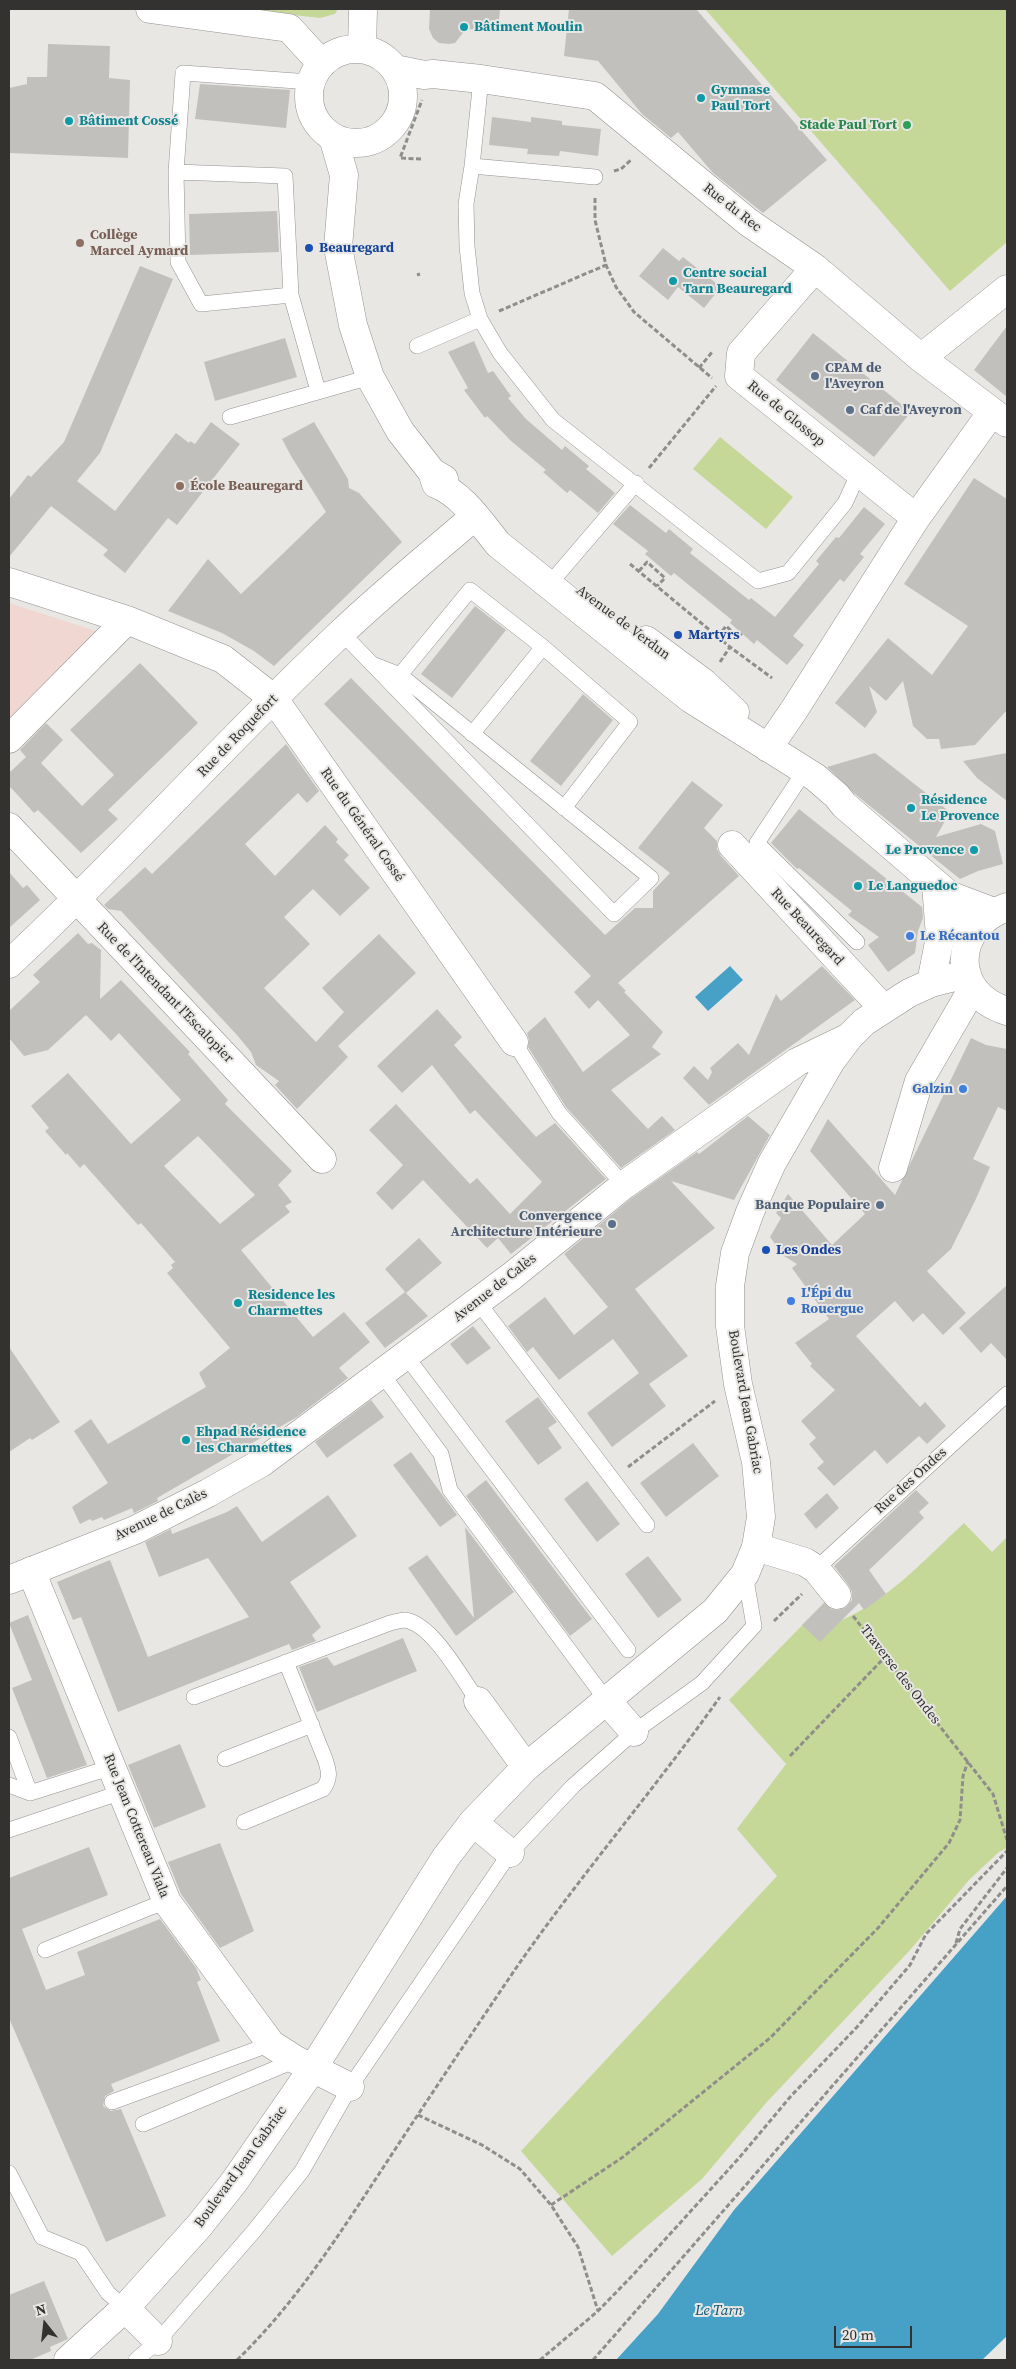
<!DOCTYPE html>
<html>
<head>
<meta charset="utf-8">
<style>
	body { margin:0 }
	#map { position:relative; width:1016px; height:2369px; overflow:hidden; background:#e8e7e4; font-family:"Source Serif 4",serif }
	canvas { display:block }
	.frame { position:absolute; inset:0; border:10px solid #333231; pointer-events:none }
	.north { position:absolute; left:20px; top:2299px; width:50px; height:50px; -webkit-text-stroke:4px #e8e7e4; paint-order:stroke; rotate:344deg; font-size:14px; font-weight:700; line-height:20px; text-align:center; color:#333231 }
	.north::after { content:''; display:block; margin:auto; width:18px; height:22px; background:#333231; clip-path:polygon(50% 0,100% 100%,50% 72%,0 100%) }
	.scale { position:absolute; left:834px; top:2326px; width:78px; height:22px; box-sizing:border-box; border:2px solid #333231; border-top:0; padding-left:6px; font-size:15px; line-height:18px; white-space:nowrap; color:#333231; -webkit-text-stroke:4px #e8e7e4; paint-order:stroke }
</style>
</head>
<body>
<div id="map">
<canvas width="1016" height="2369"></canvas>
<div class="frame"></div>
<div class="north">N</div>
<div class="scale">20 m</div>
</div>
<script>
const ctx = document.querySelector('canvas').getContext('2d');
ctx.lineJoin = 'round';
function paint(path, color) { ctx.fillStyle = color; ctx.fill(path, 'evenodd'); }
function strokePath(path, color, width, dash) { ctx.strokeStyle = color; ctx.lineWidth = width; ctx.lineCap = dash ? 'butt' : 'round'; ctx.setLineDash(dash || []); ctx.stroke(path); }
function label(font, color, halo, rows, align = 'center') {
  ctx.font = font + ' "Source Serif 4",serif'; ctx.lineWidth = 4; ctx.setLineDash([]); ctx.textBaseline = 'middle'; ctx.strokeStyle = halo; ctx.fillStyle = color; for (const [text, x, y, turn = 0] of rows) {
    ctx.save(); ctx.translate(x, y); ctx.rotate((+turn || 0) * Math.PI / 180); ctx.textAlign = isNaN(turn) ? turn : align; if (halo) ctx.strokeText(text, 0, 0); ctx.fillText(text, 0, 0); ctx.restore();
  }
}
paint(new Path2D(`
	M9,603L102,633L9,726Z`), '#f0d7d1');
paint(new Path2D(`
	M241,9H338L335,14L320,18Z
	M705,9H1007V242L950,291Z
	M720,437L793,497L766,529L693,469Z
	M964,1523L992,1552L1007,1537V1848L999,1852L969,1880L911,1949L766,2103L702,2179L612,2256L521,2151L777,1876L737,1829L786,1764L729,1700L825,1602L842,1620C890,1599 926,1558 964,1523Z`), '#c6d897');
paint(new Path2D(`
	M730,966L743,980L708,1011L695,997Z
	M1007,1896V2336L982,2360H616L658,2314L734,2210Z`), '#47a1c7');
paint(new Path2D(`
	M430,9H500L498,31L466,29L455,43L449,44L439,43L433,38L429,29Z
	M569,9H696L827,160L763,213L713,173L678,132L671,138L642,114L598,61L564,56Z
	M48,44L110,46L109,78L130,80L128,158L9,153V88L27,84V77H47Z
	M200,84L290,90L286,128L195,119Z
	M492,117L531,122V117L562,121V125L601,129L598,156L560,151L559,156L527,154L528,149L489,145Z
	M277,211L279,252L190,255L189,214Z
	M663,248L679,261L683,257L721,287L704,308L678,287L668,300L639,276Z
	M140,266L173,279L100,453L77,481L115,511L176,433L189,443L190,441L195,444L211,422L240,444L177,525L168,518L125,573L103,555L108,550L51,506L9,557V499L28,475L31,477L64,442Z
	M1007,326V397L974,370Z
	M813,333L911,412L874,457L776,380Z
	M285,338L297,377L215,401L204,362Z
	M474,341L488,373L493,371L511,396L508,398L526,419L562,450L565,446L589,466L586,469L615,493L598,513L570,490L567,493L543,472L546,470L511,441L487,416L485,418L464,390L468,388L448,352Z
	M314,422L348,479L349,488L359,493L402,542L274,666L254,651L222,633L168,611L208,559L241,594L326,512L291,456L282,439Z
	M974,478L1007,499V710L975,745L941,749L939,739H927L913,726L903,681L886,701L869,686L877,712L865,728L835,703L888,638L932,675L968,626L904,584Z
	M630,505L666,533L669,529L693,549L690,553L749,600L751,598L775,617L819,564L816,561L836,537L839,538L864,507L885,524L860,554L864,557L844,582L840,579L793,636L804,645L787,665L757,640L754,644L730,623L732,620L674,573L671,576L645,554L648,551L613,524Z
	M475,606L506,630L452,698L421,674Z
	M140,663L198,723L108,810L118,819L81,853L38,810L34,813L15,792L9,786V773L26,757L20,750L46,723L63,740L41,763L82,806L114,775L70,730Z
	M351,678L605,935L635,908H653V891L670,873L638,848L692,781L723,805L704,828L717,841V849L721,856L739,876L618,983L626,991L624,992L663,1032L652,1047L661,1054L611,1090L648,1129L662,1116L675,1130L621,1168L566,1107L528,1047L529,1040L527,1033L545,1017L583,1072L630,1035L598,1000L589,1009L574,992L591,976L324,704Z
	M583,694L613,720L561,786L530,761Z
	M286,744L319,791L307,803L298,793L245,844L275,876L325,825L338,839L336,842L349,855L344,860L370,888L340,916L313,889L284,917L310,944L264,988L316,1042L344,1012L322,988L379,934L416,973L338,1046L348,1057L297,1109L275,1085L279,1081L256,1065L251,1052L237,1035L121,911L108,909L104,905L145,867L152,874Z
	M875,753L950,812L936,837L981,824L995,831L1003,864L978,871L960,879L855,794L827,767Z
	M1007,753V801L977,778L963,761Z
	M799,809L922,907L923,918L918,931L915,953L888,972L868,945L879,937L848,915L852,911L799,868L797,869L771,843Z
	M9,872L23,888L27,885L40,900L9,928Z
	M78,933L88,944L92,943L101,950L100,999L121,980L190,1052L188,1054L228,1100L225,1104L292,1171L278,1185L292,1202L285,1206L290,1212L241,1250L313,1337L344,1312L370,1342L339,1368L348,1378L297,1417L157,1498L158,1501L134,1513L132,1508L104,1520L102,1517L92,1521L90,1519L80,1524L72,1507L108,1483L74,1431L91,1419L108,1444L206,1387L199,1373L230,1348L167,1273L173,1268L171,1265L175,1262L141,1223L138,1225L84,1164L80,1168L67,1153L66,1155L45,1131L49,1128L31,1106L68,1073L131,1144L181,1100L119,1033L111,1041L86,1015L48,1050L24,1056L9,1038V1011L40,982L33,975ZM198,1136L255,1195L220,1224L164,1166Z
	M822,966L855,1000L709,1105L683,1078L694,1066L708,1080L712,1072L710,1068L738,1043L749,1055L776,994L781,1001Z
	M437,1009L462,1037L454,1045L536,1137L555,1123L606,1179L511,1254L498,1238L487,1248L423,1180L392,1210L376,1193L403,1165L369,1130L396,1104L470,1184L477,1178L510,1214L542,1182L475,1110L470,1114L432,1065L402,1093L377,1066Z
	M971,1038L986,1045L1007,1049V1111L998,1107L973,1159L990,1167L975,1201L951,1249L927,1271L966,1313L943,1335L923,1313L913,1322L895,1301L856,1336L920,1407L925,1402L946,1426L927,1444L919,1436L887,1464L875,1450L834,1486L817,1468L824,1462L809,1444L816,1438L801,1421L835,1390L810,1366L812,1364L795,1343L829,1319L792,1268L797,1264L784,1256L770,1237L781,1218L776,1213L788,1194L832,1245L865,1214L810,1151L828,1119L895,1195Z
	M748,1116L770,1135L734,1200L671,1181L715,1228L635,1289L688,1356L649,1384L666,1406L612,1447L587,1413L639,1373L613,1339L559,1380L533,1347L527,1352L508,1326L545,1297L574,1335L608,1307L564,1254L633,1197L697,1152L699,1154Z
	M419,1238L442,1263L406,1293L385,1269Z
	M1007,1285V1360L991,1343L981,1353L959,1328Z
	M405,1292L428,1316L385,1348L365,1323Z
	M473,1326L491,1348L467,1365L450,1344Z
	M9,1347L60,1422L32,1440L30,1438L9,1452Z
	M538,1397L557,1422L548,1428L562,1448L538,1465L505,1421Z
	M371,1400L384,1417L327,1458L315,1442Z
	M693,1443L719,1476L666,1517L640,1483Z
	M411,1452L457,1515L440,1527L393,1465Z
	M486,1480L592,1619L570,1636L466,1496Z
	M587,1481L620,1524L597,1542L564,1499Z
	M916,1490L929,1503L919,1512L924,1518L869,1570L886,1594L864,1610L859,1603L820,1642L802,1625L824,1603L831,1609L839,1610L846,1607L852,1600V1592L849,1586L834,1566Z
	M827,1493L839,1508L816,1529L804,1514Z
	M328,1495L357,1536L290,1582L321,1627L312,1635L316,1641L292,1650L289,1644L118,1712L81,1617L73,1620L57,1582L110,1560L148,1657L249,1617L208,1558L159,1577L145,1542L171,1529L172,1534L227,1512L237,1506L262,1542Z
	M465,1527L514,1592L456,1636L408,1568L427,1555L474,1618Z
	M648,1556L682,1600L658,1618L625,1574Z
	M28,1615L87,1765L47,1778L12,1688L32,1680L9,1623Z
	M403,1638L417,1671L317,1712L299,1667L327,1657L334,1666Z
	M180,1744L206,1807L154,1828L128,1765Z
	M220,1843L254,1931L220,1948L181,1894L168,1862Z
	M89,1847L108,1895L22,1929L46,1990L85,1975L77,1952L160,1919L196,1968L201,1980L197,1982L220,2041L111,2084L114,2091L105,2096L103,2106L111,2111L121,2109L166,2216L106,2242L9,2018V1878Z
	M44,2281L68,2339L50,2347L51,2351L30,2360H9V2295Z`), '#c2c0bd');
const lane = new Path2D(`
	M472,166L481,79
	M176,172L183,73L311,82
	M595,177L472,166L466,204L467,246L472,293L480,319L500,353L553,420L758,581L788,573L845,503L859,472
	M291,295L285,176L176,172L178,262L201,304L291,295L318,391
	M417,346L480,319
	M230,417L370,377
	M558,574L636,483
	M341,632L372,664L614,914L651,878L400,675L372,664
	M400,675L470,590L543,647L630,722L564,808
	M472,734L543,647
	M800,778L757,843L857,942
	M514,1042L559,1113L624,1185
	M478,1302L647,1525
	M406,1356L628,1650
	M382,1374L441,1454L450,1490L607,1701
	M816,1569L1007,1394
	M194,1697L390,1623C395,1622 401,1620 405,1620C433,1624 462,1679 478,1701
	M9,1737L30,1793
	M225,1759L312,1725
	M9,1785L30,1793L112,1767
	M244,1822L323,1789C331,1778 329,1771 325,1759L286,1662
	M9,1830L122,1792
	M45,1950L151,1907L167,1902
	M112,2102L271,2044
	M143,2124L296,2060
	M9,2173L42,2237L81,2253L108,2293L125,2308
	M136,2360L158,2341L254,2231L302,2171L350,2087L510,1853L573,1786L634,1732L702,1683L754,1626L745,1574`);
const street = new Path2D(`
	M150,9L289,28L322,64
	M362,49L363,9
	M309 96a47 47 0 1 1 94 0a47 47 0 1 1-94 0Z
	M395,69L424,75L433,74L481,79L595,96L748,222L815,268L921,358L1007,423
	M333,137L344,175L338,247L353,325L370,377L400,431L432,472L444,479L445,484
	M815,268L741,353L739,376L916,518
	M921,358L1007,289
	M432,472L436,484C462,494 481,523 498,544L691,699L815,777L837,796L844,805L949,895L994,912
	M9,582L127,620L223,659L274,699L514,1042
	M646,640L704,683L735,712
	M9,739L127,620
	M768,748L794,710L916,518L992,412
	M9,827L322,1159
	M732,845L883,1008
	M949,895L967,944
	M9,964C123,858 227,740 341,633C384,592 430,555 475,516
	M931,983L940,937L936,884
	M893,1168L919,1081L973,988
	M756,1547L805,1562L816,1569L837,1595
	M31,1571L167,1902L271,2044L296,2060L350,2087
	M478,1701L526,1767
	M607,1701L634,1732
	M473,1822L510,1853
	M125,2308L158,2341`);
const secondary = new Path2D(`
	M1007,907C951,927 950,994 1007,1011
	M9,1580L135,1530L208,1493L261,1463L512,1276L624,1185L797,1062L849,1037L864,1022L909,993L931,983L967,974
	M68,2360L125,2308L199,2226L234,2182L313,2068L446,1857L473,1822L526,1767L715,1611L745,1574L756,1547L761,1517L756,1462L738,1384L730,1326V1286L735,1253L750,1212L772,1163L831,1061L849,1037`);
strokePath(lane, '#94928f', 16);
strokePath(street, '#94928f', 29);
strokePath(secondary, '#94928f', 29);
strokePath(new Path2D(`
	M421,159L400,158L422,100
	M614,171L621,169L632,159
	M595,198V220L606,265L616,287L634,312L712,378
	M417,275L420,274
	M499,311L606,265
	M699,368L713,351
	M649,468L716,386
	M630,564L730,647L772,678
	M639,571L647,562L665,578L657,586
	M718,637L726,626L738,637L742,633
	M720,662L730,647
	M628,1467L715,1401
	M853,1616L993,1794L1007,1840
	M774,1621L802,1594
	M790,1756L885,1657
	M956,1943L960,1929L1007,1868
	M418,2115L482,2145L520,2169L551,2205L578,2247L598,2311
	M551,2205L623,2157L770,2038L878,1928L949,1843L960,1820L963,1776L968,1761
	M237,2360C292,2307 335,2241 377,2177C422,2108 468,2039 514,1971C579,1877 654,1790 720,1697
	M540,2360L598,2311L631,2277L739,2158L791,2096L857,2027L910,1965L926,1934L1007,1851
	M593,2360L1007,1886`), '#8f8e8b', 3, [5, 2.5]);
strokePath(lane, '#fff', 15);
strokePath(street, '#fff', 28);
strokePath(secondary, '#fff', 28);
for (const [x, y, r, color] of [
	[464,27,5,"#0f9aa8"],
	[701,98,5,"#0f9aa8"],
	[69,121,5,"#0f9aa8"],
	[907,125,5,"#2e9e5b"],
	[80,243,5,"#8d6e63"],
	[309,248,5,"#1a4fb4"],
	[673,281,5,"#0f9aa8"],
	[815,376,5,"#5c6f8a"],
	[850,410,5,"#5c6f8a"],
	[180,486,5,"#8d6e63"],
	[678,635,5,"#1a4fb4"],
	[911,808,5,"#0f9aa8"],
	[974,850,5,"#0f9aa8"],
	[858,886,5,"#0f9aa8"],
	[910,936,5,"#3f7fe0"],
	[963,1089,5,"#3f7fe0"],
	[880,1205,5,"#5c6f8a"],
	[612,1224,5,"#5c6f8a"],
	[766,1250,5,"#1a4fb4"],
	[791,1301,5,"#3f7fe0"],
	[238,1303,5,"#0f9aa8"],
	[186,1440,5,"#0f9aa8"]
]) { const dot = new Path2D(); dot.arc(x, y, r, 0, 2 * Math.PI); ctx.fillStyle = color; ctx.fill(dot); strokePath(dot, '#e8e7e4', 2); }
label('bold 14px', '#0d838f', '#e8e7e4', [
	["Bâtiment Moulin",474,27],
	["Gymnase",711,90],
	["Paul Tort",711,106],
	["Bâtiment Cossé",79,121],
	["Centre social",683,273],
	["Tarn Beauregard",683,289],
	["Résidence",921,800],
	["Le Provence",921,816],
	["Le Provence",964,850,"right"],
	["Le Languedoc",868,886],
	["Residence les",248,1295],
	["Charmettes",248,1311],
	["Ehpad Résidence",196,1432],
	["les Charmettes",196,1448]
], 'left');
label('bold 14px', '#27864d', '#e8e7e4', [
	["Stade Paul Tort",897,125]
], 'right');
label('14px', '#333231', '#e8e7e4', [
	["Rue du Rec",732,208,38],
	["Rue de Glossop",786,414,39],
	["Avenue de Verdun",623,623,37],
	["Rue de Roquefort",238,736,-46],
	["Rue du Général Cossé",362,825,55],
	["Rue Beauregard",807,927,47],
	["Rue de l'Intendant l'Escalopier",165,993,46],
	["Avenue de Calès",495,1288,-38],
	["Boulevard Jean Gabriac",745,1402,80],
	["Rue des Ondes",911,1481,-42],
	["Avenue de Calès",161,1515,-26],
	["Traverse des Ondes",900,1675,52],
	["Rue Jean Cottereau Viala",136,1826,68],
	["Boulevard Jean Gabriac",241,2167,-54]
]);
label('bold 14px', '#785e54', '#e8e7e4', [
	["Collège",90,235],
	["Marcel Aymard",90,251],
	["École Beauregard",190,486]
], 'left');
label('bold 14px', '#164399', '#e8e7e4', [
	["Beauregard",319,248],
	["Martyrs",688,635],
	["Les Ondes",776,1250]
], 'left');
label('bold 14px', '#4e5e75', '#e8e7e4', [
	["CPAM de",825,368],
	["l'Aveyron",825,384],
	["Caf de l'Aveyron",860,410],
	["Banque Populaire",870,1205,"right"],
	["Convergence",602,1216,"right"],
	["Architecture Intérieure",602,1232,"right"]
], 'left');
label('bold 14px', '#366cbe', '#e8e7e4', [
	["Le Récantou",920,936],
	["Galzin",953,1089,"right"],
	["L'Épi du",801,1293],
	["Rouergue",801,1309]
], 'left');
label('italic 15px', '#0a546f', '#e8e7e4', [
	["Le Tarn",719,2311]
]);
</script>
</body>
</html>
